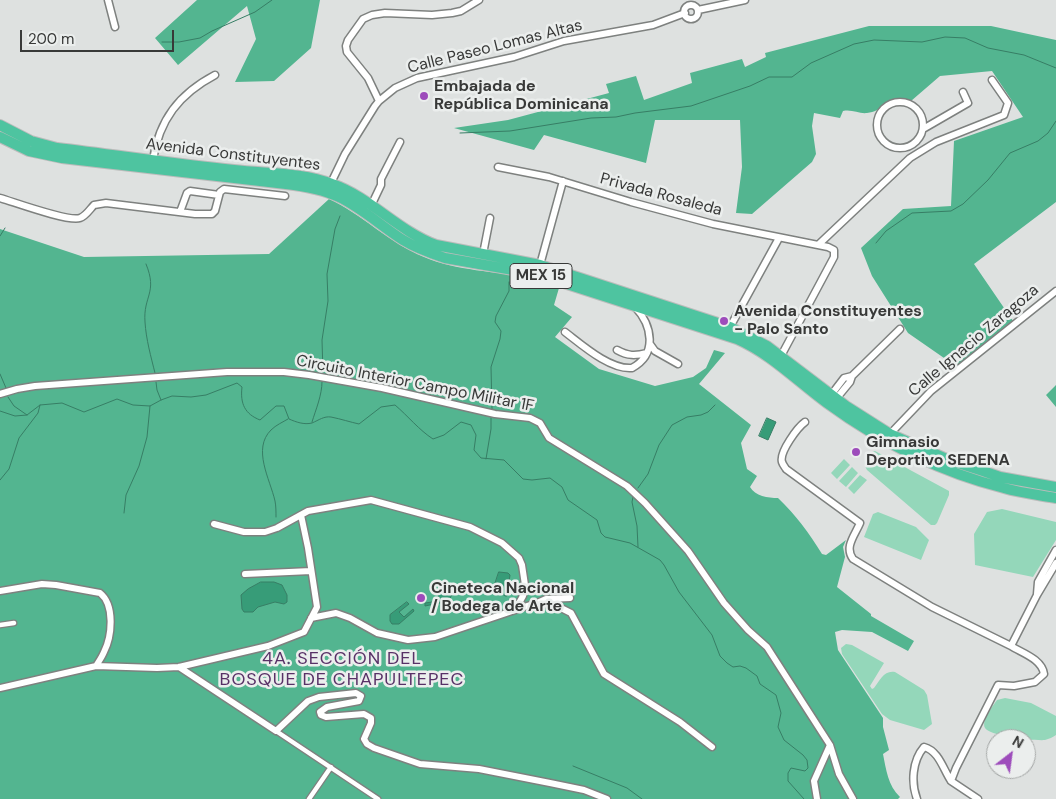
<!DOCTYPE html>
<html>
<head>
<meta charset="utf-8">
<style>
	body { margin:0 }
	#map { position:relative; width:1056px; height:799px; overflow:hidden; background:#dee1e0; font-family:"DM Sans",sans-serif }
	canvas { display:block }
	.north { position:absolute; left:986px; top:729px; width:50px; height:50px; box-sizing:border-box; background:#ebeeed; border:1px solid #a3a6a5; border-radius:50%; rotate:30deg; font-size:14px; font-weight:700; line-height:20px; text-align:center; color:#383938 }
	.north::after { content:''; display:block; margin:auto; width:18px; height:22px; background:#9d4cbb; clip-path:polygon(50% 0,100% 100%,50% 72%,0 100%) }
	.scale { position:absolute; left:20px; top:30px; width:154px; height:22px; box-sizing:border-box; border:2px solid #383938; border-top:0; padding-left:6px; font-size:15px; line-height:18px; white-space:nowrap; color:#383938; -webkit-text-stroke:4px #ebeeed; paint-order:stroke }
</style>
</head>
<body>
<div id="map">
<canvas width="1056" height="799"></canvas>
<div class="north">N</div>
<div class="scale">200 m</div>
</div>
<script>
const ctx = document.querySelector('canvas').getContext('2d');
ctx.lineJoin = 'round';
function paint(path, color) { ctx.fillStyle = color; ctx.fill(path, 'evenodd'); }
function strokePath(path, color, width, dash) { ctx.strokeStyle = color; ctx.lineWidth = width; ctx.lineCap = dash ? 'butt' : 'round'; ctx.setLineDash(dash || []); ctx.stroke(path); }
function label(font, color, halo, rows, align = 'center') {
  ctx.font = font + ' "DM Sans",sans-serif'; ctx.lineWidth = 5; ctx.setLineDash([]); ctx.textBaseline = 'middle'; ctx.strokeStyle = halo; ctx.fillStyle = color; for (const [text, x, y, turn = 0] of rows) {
    ctx.save(); ctx.translate(x, y); ctx.rotate((+turn || 0) * Math.PI / 180); ctx.textAlign = isNaN(turn) ? turn : align; if (halo) ctx.strokeText(text, 0, 0); ctx.fillText(text, 0, 0); ctx.restore();
  }
}
paint(new Path2D(`
	M875,451L949,491V495L937,523L935,525H931L867,470C862,462 866,454 875,451Z
	M844,459L850,465L837,479L831,473Z
	M852,467L858,473L846,487L839,481Z
	M860,475L867,480L854,494L848,488Z
	M1002,509L1056,522V540L1033,577L975,565L974,534L987,512Z
	M878,512L916,527L929,540L921,560L864,537L873,514Z
	M846,644L852,645L884,663L870,686L872,689L874,688C880,680 884,670 895,672L924,690L927,695L932,724L924,730L890,720L882,714L842,654L841,648Z
	M1005,698L1031,703L1056,716V735C1053,737 1049,739 1045,740C1035,741 989,736 985,728C981,720 993,706 997,700Z`), '#94d7ba');
paint(new Path2D(`
	M197,0H320L311,48L274,81L235,82L256,39L247,6L178,65L155,38Z
	M869,26H991L1056,40V202L974,264L1013,321L957,367L908,333L872,276L861,248L903,209L951,206L954,141L1023,117L992,71L940,76L911,101C886,93 886,111 867,113C859,114 852,109 843,111L840,118L814,113L812,126L816,154L812,162L752,214L736,213L742,167L740,120H655L646,163L544,135L534,150L454,128L508,120L609,93L606,84L636,76L644,100L692,83L690,73L742,59L745,67L766,57L765,53Z
	M329,199C362,214 389,243 424,257C457,271 495,271 530,278C540,280 550,284 559,288L554,305L572,317L555,337L599,369L655,386L693,377L706,368L714,350L725,353L699,384L751,425L741,443L747,469L757,476L750,487C755,496 768,498 778,498C796,515 809,533 822,554L826,555L846,540L843,547L845,557L837,587L871,614V616L914,641L908,651L872,632L842,630L835,632L838,650L883,718V727L889,750L883,754C886,769 888,786 900,797L898,799H0V229L84,257L269,254Z
	M1056,385V407L1046,395Z`), '#53b590');
const water = new Path2D(`
	M767,418L776,422L768,440L759,436Z
	M499,572L508,573L510,575L507,596H505L494,587Z
	M261,582H274L282,585L287,595V602L284,604L275,602L258,607L253,612H244L242,609L241,595L248,589Z
	M446,589L449,590L452,594L449,601L425,606V603L439,601L438,593L433,594V591Z
	M407,602L409,604L399,612L404,617L413,609L414,611L399,624H392L390,621V615Z`);
paint(water, '#379c78');
strokePath(water, '#377e65', 1);
strokePath(new Path2D(`
	M162,42H179L200,38L212,31L255,12L272,0
	M460,133L510,131L591,118L616,117L635,113L691,106L750,86L769,77H792L811,63L854,44L874,40L922,42L945,37L965,38L988,48L1024,55L1056,68
	M0,236L5,228
	M876,243L886,231L912,213L951,211L963,204L988,180L1010,153L1038,141L1048,133L1056,121
	M146,264C158,293 143,296 145,322C146,339 151,357 155,373
	M323,373L322,340L328,301L327,274L335,229L340,216
	M0,374L6,388
	M156,382L157,390L161,400
	M8,397L14,406L27,415
	M492,409L491,367L500,339L501,331L495,322L496,316L509,291V282
	M0,411L15,416L27,415L40,405L62,403L84,412L117,399L133,405L150,406L161,400L172,396L191,397L206,395L237,383L242,387C240,404 245,414 260,420L276,406H284L289,419C296,422 304,425 312,423C319,420 324,416 331,417C341,419 350,422 359,424L381,407L395,405C408,416 419,430 433,439L444,435L461,422L471,425L476,435L474,450L481,458L504,460L523,479L532,480L550,478L562,487L568,500L597,520L601,533L605,537L630,543L660,560L664,565L679,592L712,635L720,656L727,663L733,667L740,666L746,668L757,676L760,684L776,695L781,713L778,727L784,740L803,755L807,760L808,768L805,771L791,768L788,773V781L804,799
	M312,422C316,409 322,395 322,382
	M486,459L491,429V418
	M0,480L9,469L19,438L38,413L40,405
	M638,488L648,474L659,445L672,425L687,417L701,415L708,412L715,405
	M633,497L632,502L637,526L638,547
	M124,513L126,495L139,466L147,437L150,406
	M276,517C276,512 276,506 275,501C270,479 252,449 271,430C276,425 283,422 288,419
	M573,766L627,788L642,799`), '#377e65', 1);
const pedestrian = new Path2D(`
	M0,625L14,623
	M276,731L378,799
	M309,799L331,767`);
const minor = new Path2D(`
	M108,0L115,27
	M684 12a7 7 0 1 1 14 0a7 7 0 1 1-14 0Z
	M698,10L745,0
	M379,101L368,78L347,52L346,46L348,40L363,19L372,15L385,13L432,15L452,13L461,11L479,0
	M877 125a23 23 0 1 1 46 0a23 23 0 1 1-46 0Z
	M923,129L968,103L963,92
	M153,160C159,120 179,94 215,75
	M498,167L549,177L631,202L713,224L828,247L834,250V257L781,356
	M331,183L345,154L375,106L379,101L395,88L417,78L514,57L564,41L653,25L685,13
	M0,198C14,202 68,222 80,218C86,216 90,209 94,205L106,203L195,214H212L215,211L220,192L224,189L285,196
	M371,206L381,185V179L400,142
	M180,212L187,193L190,191L219,195
	M818,245L910,158L936,142L1004,115L1008,103L992,80
	M483,254L490,218
	M540,265L563,181
	M730,327L779,238
	M565,332C582,345 610,370 632,368C658,354 652,325 635,307
	M650,344L655,351L678,364
	M617,350C628,356 635,356 647,353
	M0,394L17,389L35,386L227,372H284L309,375L382,388L495,414L530,418L540,423L549,438L627,486L645,503L688,551L724,603L748,630L767,647L830,745L814,781L817,799
	M831,395L844,378L852,376
	M836,399L850,382L852,376L900,329
	M805,422C798,427 779,452 782,462C783,465 785,467 786,469L860,523C855,535 844,547 853,559L932,607L1011,646
	M890,434L931,391L1056,291
	M214,524L244,532H265L277,528L308,511L371,500L470,527L502,543L519,558L522,565L525,585L523,596L515,610
	M245,574L311,571
	M0,591L42,584L56,585L100,593C115,605 112,636 104,652C102,657 99,661 96,666
	M1037,594L1038,582L1056,550
	M537,603L546,599L570,598
	M311,618L336,613L350,618L377,633L408,640L435,637L536,603L555,605L571,613L604,674L680,722L712,747
	M179,667L276,731L308,701L319,697L356,693L361,696L359,701L327,707L320,712L321,715L326,717L364,714L371,718V723L364,739L367,744L374,748L420,764L479,769L550,783L584,790L607,799
	M0,688L96,666L157,668L179,667L268,646L304,632L317,607L308,548L301,515
	M830,745L839,774L853,799
	M951,781L978,799
	M917,799C911,783 912,761 924,747C939,751 943,769 951,781L956,768L998,685L1014,686L1035,682L1044,674C1042,659 1022,653 1011,646L1037,595L1056,563`);
const trunk = new Path2D(`
	M0,125L31,141L57,148C116,155 175,164 234,170C267,174 301,172 332,184C370,197 398,231 436,245L540,265L730,327L767,346L846,406L890,434L949,460L983,471L1000,477L1056,487
	M0,137L29,151L62,158L286,184C304,186 322,189 339,197C362,208 381,226 403,240C416,248 430,253 445,258L536,274L737,339C771,354 797,381 827,403C879,441 940,472 1004,488C1021,493 1039,495 1056,498`);
strokePath(pedestrian, '#7e817f', 7);
strokePath(minor, '#7e817f', 9);
strokePath(trunk, '#bbbcbb', 12);
strokePath(pedestrian, '#fff', 4.5);
strokePath(minor, '#fff', 6);
strokePath(trunk, '#4ec4a0', 10);
for (const [x, y, r, color] of [
	[424,96,5,"#9d4cbb"],
	[724,321,5,"#9d4cbb"],
	[856,452,5,"#9d4cbb"],
	[421,598,5,"#9d4cbb"]
]) { const dot = new Path2D(); dot.arc(x, y, r, 0, 2 * Math.PI); ctx.fillStyle = color; ctx.fill(dot); strokePath(dot, '#ebeeed', 2); }
for (const [x, y, w] of [
	[541,276,62]
]) { const box = new Path2D(); box.roundRect(x - w / 2, y - 12.5, w, 25, 4); ctx.fillStyle = '#ebeeed'; ctx.fill(box); strokePath(box, '#383938', 1); }
label('bold 15px', '#383938', null, [
	["MEX 15",541,276]
]);
label('16px', '#383938', '#ebeeed', [
	["Calle Paseo Lomas Altas",495,47,-14],
	["Avenida Constituyentes",233,155,7],
	["Privada Rosaleda",661,195,15],
	["Calle Ignacio Zaragoza",974,341,-40],
	["Circuito Interior Campo Militar 1F",415,384,11]
]);
label('bold 16px', '#383938', '#ebeeed', [
	["Embajada de",434,87],
	["República Dominicana",434,105],
	["Avenida Constituyentes",734,312],
	["- Palo Santo",734,330],
	["Gimnasio",866,443],
	["Deportivo SEDENA",866,461],
	["Cineteca Nacional",431,589],
	["/ Bodega de Arte",431,607]
], 'left');
ctx.letterSpacing = '1px';
label('18px', '#583167', '#ebeeed', [
	["4A. SECCIÓN DEL",342,659],
	["BOSQUE DE CHAPULTEPEC",342,680]
]);
ctx.letterSpacing = '0px';
</script>
</body>
</html>
